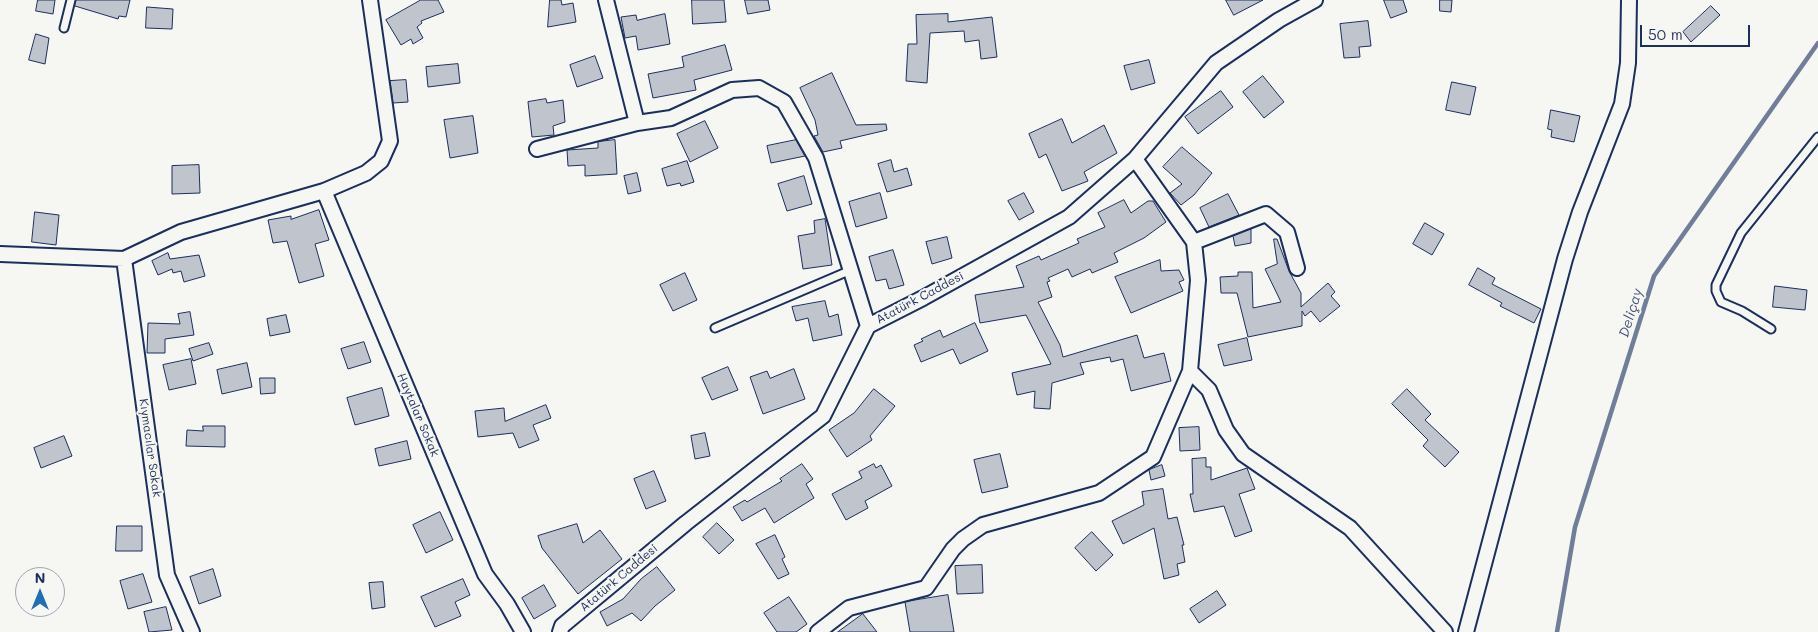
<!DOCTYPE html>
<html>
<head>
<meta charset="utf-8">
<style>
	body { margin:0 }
	#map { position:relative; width:1818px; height:632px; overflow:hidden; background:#f6f6f2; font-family:Mali,sans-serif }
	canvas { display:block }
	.north { position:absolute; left:15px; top:567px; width:50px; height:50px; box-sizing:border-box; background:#f6f6f2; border:1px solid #9ea6b7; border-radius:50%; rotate:0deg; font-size:14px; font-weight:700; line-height:20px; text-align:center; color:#1b2f5e }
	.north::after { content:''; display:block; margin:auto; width:18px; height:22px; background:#1f6fb2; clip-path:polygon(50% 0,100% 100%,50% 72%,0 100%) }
	.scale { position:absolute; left:1640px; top:25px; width:110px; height:22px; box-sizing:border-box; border:2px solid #1b2f5e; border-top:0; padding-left:6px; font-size:15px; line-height:18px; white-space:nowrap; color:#1b2f5e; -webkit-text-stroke:4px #f6f6f2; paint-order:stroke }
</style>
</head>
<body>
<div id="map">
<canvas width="1818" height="632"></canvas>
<div class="north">N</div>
<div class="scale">50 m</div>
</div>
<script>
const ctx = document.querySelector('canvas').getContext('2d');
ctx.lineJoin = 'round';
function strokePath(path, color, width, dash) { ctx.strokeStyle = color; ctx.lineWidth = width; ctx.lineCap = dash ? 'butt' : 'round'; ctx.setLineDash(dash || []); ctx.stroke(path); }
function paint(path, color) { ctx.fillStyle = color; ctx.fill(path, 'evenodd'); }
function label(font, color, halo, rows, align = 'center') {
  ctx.font = font + ' Mali,sans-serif'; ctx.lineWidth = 4; ctx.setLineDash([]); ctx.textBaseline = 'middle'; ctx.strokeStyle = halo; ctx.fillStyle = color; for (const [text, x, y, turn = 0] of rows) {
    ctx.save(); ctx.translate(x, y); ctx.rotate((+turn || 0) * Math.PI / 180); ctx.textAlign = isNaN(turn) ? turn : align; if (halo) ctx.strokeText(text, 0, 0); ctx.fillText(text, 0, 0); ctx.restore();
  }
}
strokePath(new Path2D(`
	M1557,632L1575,527L1654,276L1818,43`), '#717e99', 4.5);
const building = new Path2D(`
	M38,0H55L53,14L36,11Z
	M76,0H130L126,17L119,16L118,19L75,6Z
	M421,0H438L444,12L421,21L422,23L417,27L423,38L413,44L411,39L401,45L386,20Z
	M550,0H561L562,5L573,3L576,22L548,27Z
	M692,0H724L726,22L693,24Z
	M745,0H768L770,10L748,14Z
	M1226,0H1263L1234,15Z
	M1384,0H1403L1407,12L1391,18Z
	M1440,0H1452L1451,12L1440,11Z
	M1711,6L1720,15L1691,42L1683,32Z
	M147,7L173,9L172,29L146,28Z
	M665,14L670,44L638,50L636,36L625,38L621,17L636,15L637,20Z
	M948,14V22L992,17L997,57L981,59L979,40L965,42L964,31L930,33L927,83L906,81L908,44H917L916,15Z
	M1368,21L1371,46L1359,47L1360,57L1344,58L1340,24Z
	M36,34L49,38L45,64L29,60Z
	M725,45L732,70L694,80L696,90L653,98L648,74L684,67L682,57Z
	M595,56L603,78L577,87L570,65Z
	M1149,60L1155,83L1131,90L1124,66Z
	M458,64L460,83L428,87L426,67Z
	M832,73L856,125L886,124L887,130L840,141L842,148L823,152L814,136L818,135L815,120L800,88Z
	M1263,76L1284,102L1264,118L1243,92Z
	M406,80L408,102L393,103L390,81Z
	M1452,82L1476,87L1470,115L1446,110Z
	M1221,91L1233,107L1198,134L1185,117Z
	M546,99L547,103L563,100L565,122L553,126L554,135L532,137L528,102Z
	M1551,110L1580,116L1574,142L1551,137L1552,130L1548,129Z
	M473,116L478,153L450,158L444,120Z
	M1062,119L1072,143L1104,125L1117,153L1084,172L1088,181L1062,191L1046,154L1039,158L1029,134Z
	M705,121L718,148L690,162L677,134Z
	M615,140L617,174L585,176V165L568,166L567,150L598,148V142Z
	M796,140L805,156L771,163L767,146Z
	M1182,147L1212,173L1194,195L1181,205L1170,193L1182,184L1163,167Z
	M891,160L894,172L907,168L912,185L887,192L878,164Z
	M687,161L694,182L681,186L680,183L667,186L662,169Z
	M199,165L200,193L172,194V166Z
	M637,173L641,191L628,194L624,176Z
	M804,176L812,204L787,211L778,184Z
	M880,193L887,218L856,227L849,202Z
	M1024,193L1034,212L1019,220L1008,201Z
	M1228,194L1239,215L1209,227L1200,208Z
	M1124,200L1131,213L1148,201H1153L1166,222L1144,238L1114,253L1118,262L1092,273L1090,269L1072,277L1068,269L1048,278L1050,281L1047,282L1052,297L1038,302L1060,345L1063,357L1137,335L1144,358L1164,353L1171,381L1131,391L1123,359L1111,362L1110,357L1080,363L1084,374L1052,383L1050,409L1034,408L1035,391L1017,395L1012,373L1051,364L1026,315L980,323L975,295L1024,287L1016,266L1039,256L1041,260L1079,243L1077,239L1105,227L1098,213Z
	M319,210L329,240L315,244L324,276L299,283L287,241L273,243L268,220L291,216V219Z
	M35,212L59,215L56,245L32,242Z
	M825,219L832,265L803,269L798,236L815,233L814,221Z
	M1425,223L1444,234L1432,255L1413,244Z
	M1251,229V243L1235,246L1233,236Z
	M947,237L952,258L932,264L926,242Z
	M1274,239H1277L1289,271L1301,293V307L1328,283L1335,292L1331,296L1340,306L1320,322L1311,311L1305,316L1302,311V326L1248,337L1237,293H1221L1220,277L1238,276V272H1252L1253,308L1281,302L1265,269L1277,264Z
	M893,250L904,285L889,289L886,279L876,281L869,257Z
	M168,253L170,259L199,255L205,276L184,282L181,271L173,273L172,269L158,275L152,261Z
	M1160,260L1161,271L1179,270L1184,280L1179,282L1183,291L1131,313L1115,277Z
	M1478,268L1495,278L1492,284L1541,309L1534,323L1500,306L1502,303L1469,285Z
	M685,273L697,300L673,311L660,285Z
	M1775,286L1807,290L1805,310L1773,307Z
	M825,301L829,317L838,314L842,335L813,341L808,318L796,321L792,307Z
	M190,312L194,335L165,339V353H147L148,323L180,324L178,314Z
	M286,315L290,332L270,336L267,319Z
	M975,323L988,351L960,364L953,349L921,362L914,345L923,341L921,339L940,330L943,337Z
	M1247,338L1252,360L1224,366L1218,345Z
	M364,342L371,362L348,369L341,349Z
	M209,343L213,354L193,361L189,349Z
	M191,359L196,384L169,390L163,365Z
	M247,363L252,387L222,394L217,370Z
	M728,367L738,390L712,400L702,378Z
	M794,369L805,399L763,414L750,377L767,371L770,378Z
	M260,378H275V393L261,394Z
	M382,388L389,416L355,425L347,398Z
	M874,389L895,406L870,436L872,440L847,457L829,430L854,413Z
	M1407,389L1431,414L1425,420L1459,452L1445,467L1423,446L1428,440L1392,404Z
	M546,405L551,418L533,425L539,440L519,448L513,433L478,437L475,411L504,408L505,421Z
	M203,426H225V447L186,446L187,430L203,431Z
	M1199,427L1200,450L1180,451L1179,428Z
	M705,433L710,456L695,459L691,436Z
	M64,436L72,456L41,468L34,448Z
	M407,441L411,459L379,466L375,449Z
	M1000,454L1008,487L982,493L974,460Z
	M1206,458V467H1211V480L1247,468L1255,489L1239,494L1252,531L1235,537L1224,506L1194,512L1190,494H1193L1192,459Z
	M802,464L813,479L806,484L814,498L774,523L765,508L742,521L733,507L745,500L747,502L782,481L780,479Z
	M874,464L876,468L881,465L892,486L865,501L868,508L846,520L832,494L862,478L859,472Z
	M1162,465L1165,476L1151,480L1149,470Z
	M654,471L666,501L646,509L634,479Z
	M1163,489L1168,519L1177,517L1184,545H1182L1185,562L1177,564L1179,575L1164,579L1154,528L1123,544L1112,521L1144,505L1142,492Z
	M440,512L453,540L426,553L413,525Z
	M717,523L734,540L719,554L703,537Z
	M577,524L583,543L600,530L622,559L578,594L542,548L538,536Z
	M117,526H142V551H116Z
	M1092,532L1113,555L1096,571L1075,548Z
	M775,535L785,557L782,559L789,574L778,579L756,544Z
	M982,565L983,593L957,594L955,566Z
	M657,567L675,590L655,606L641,621L632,613L607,626L600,612L623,599L641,579Z
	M213,569L221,596L199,604L190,577Z
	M143,574L152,602L128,609L120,581Z
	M463,579L470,595L455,602L461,616L435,627L421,597Z
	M383,582L385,607L372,609L369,583Z
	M544,585L556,606L534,619L522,598Z
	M1217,591L1226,605L1199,623L1190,609Z
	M948,595L954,632H910L905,602Z
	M789,597L807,624L796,632H777L764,613Z
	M166,607L172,630L149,632L144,612Z
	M863,614L877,632H838Z`);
paint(building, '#c0c4cd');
strokePath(building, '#1b2f5e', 1);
const lane = new Path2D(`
	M64,28L71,0
	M715,328L851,270
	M1771,329L1742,311L1721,302L1716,291V285L1741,233L1818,137`);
const street = new Path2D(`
	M606,0L637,123L671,118L732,90L759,88L784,102L816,158L868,326
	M537,149L637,123
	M324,191L485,574L507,604L523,632
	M1194,242L1266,214L1287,232L1297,268
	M0,254L124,259L181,232L324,191L366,173L381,161L390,141L370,0
	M124,259L167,575L192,632
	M1190,371L1209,390L1226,430L1243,454L1350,528L1445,632
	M560,632L562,626L686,523L823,416L868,326L923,298L1069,217L1135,159L1216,63L1279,20L1315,0
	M818,632L849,608L926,588L953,549L963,539L983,525L1099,493L1153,457L1190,371L1198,280L1194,242L1135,159
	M1466,632L1565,259L1580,212L1622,104L1628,63L1629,0`);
strokePath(lane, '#1b2f5e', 11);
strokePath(street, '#1b2f5e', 18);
strokePath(lane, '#f6f6f2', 7);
strokePath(street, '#f6f6f2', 14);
label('12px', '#1b2f5e', '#f6f6f2', [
	["Atatürk Caddesi",920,298,-28],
	["Haytalar Sokak",418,415,67],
	["Kıymacılar Sokak",150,448,82],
	["Atatürk Caddesi",619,578,-40]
]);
label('italic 14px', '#46567b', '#f6f6f2', [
	["Deliçay",1631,313,-73]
]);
</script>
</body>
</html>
